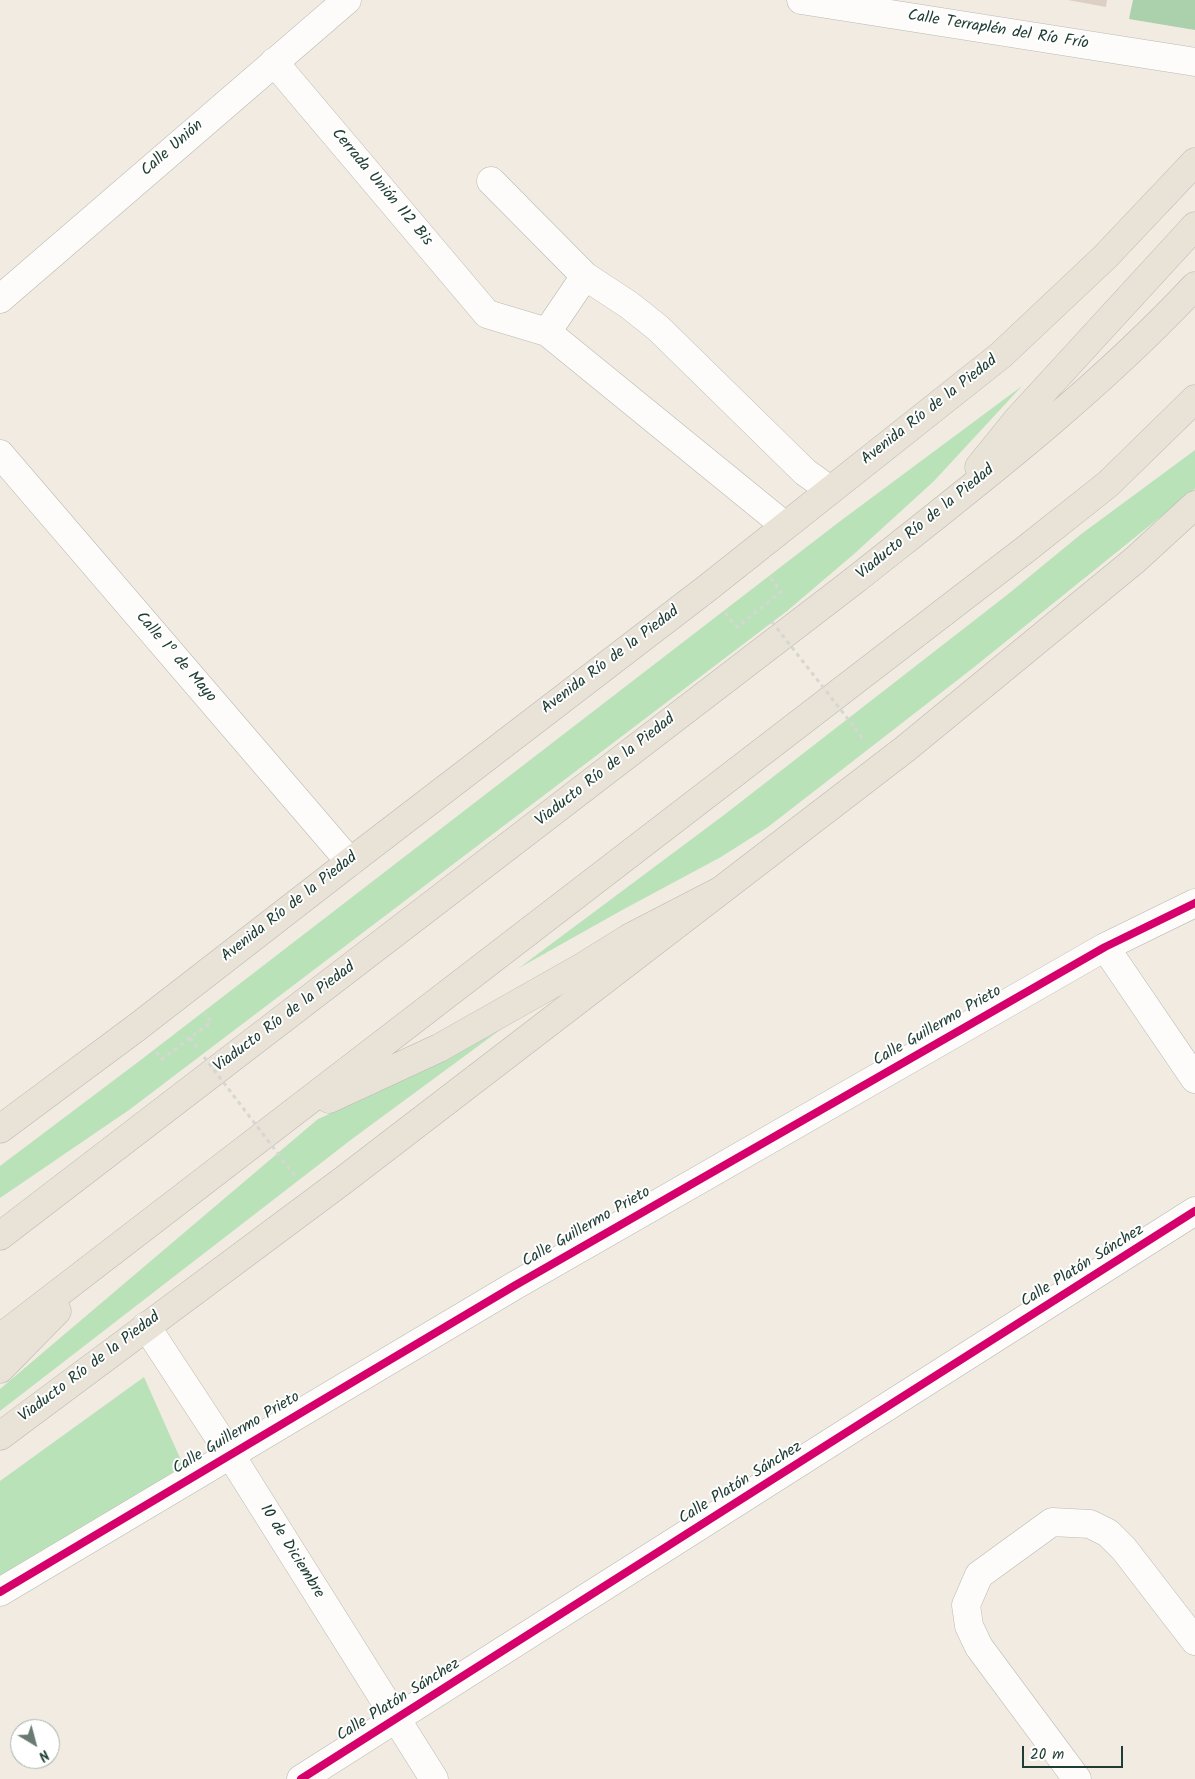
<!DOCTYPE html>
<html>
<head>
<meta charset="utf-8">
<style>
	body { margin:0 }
	#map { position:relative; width:1195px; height:1779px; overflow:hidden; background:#f1ebe1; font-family:Kalam,sans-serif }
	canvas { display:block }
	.north { position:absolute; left:10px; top:1719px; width:50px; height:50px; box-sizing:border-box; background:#fff; border:1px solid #a5b1ae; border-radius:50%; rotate:143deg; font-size:14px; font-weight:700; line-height:20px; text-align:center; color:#1f3d34 }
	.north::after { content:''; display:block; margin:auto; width:18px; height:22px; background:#687a71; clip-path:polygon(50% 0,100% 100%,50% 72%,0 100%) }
	.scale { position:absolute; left:1022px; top:1746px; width:101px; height:22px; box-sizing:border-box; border:2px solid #1f3d34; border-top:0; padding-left:6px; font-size:15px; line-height:18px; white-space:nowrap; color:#1f3d34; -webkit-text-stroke:4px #fff; paint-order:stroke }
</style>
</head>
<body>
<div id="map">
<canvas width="1195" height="1779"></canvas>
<div class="north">N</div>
<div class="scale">20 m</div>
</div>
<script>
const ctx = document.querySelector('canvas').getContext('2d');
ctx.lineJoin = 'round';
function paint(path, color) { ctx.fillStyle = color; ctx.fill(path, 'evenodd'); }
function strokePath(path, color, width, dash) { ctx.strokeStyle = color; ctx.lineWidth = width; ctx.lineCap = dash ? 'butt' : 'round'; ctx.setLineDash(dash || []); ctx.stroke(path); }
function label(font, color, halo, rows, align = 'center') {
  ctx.font = font + ' Kalam,sans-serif'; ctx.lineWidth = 4; ctx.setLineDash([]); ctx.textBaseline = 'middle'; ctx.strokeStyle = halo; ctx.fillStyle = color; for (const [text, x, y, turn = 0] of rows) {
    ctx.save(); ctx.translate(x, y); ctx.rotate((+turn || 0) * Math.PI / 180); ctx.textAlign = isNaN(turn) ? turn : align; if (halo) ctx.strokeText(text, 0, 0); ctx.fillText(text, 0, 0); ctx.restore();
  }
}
paint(new Path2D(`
	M1022,386L934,481L854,554L787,611L129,1110L0,1198V1166L142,1059L839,522Z
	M1195,450V489L973,668L768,827L721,857L624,909L519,968L724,815L1007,595L1080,535Z
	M523,1013L352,1139L0,1411V1389L318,1119L374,1094Z
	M144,1377L184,1467L0,1577V1481Z`), '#bae2b9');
paint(new Path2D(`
	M1133,0H1195V30L1129,19Z`), '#abd0ac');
paint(new Path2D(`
	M1068,0H1107L1106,7Z`), '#decfc4');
const minor = new Path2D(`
	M801,0L1195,62
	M274,62L487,314L547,332L784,525
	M491,181L585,276
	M0,299L347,0
	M547,332L585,276L629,305L658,328L805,472L830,490
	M0,454L350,862
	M1105,947L1195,1079
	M146,1326L230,1454L434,1779
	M0,1592L514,1286L1105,947L1195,903
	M301,1779L1195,1211
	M1077,1779L979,1647L969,1626L966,1605L979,1575L1052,1522L1090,1524L1108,1533L1124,1549L1195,1641`);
const major = new Path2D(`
	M0,1129L136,1028L350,862L706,589L1001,355L1105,257L1195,162
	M0,1436L345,1179L905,749L1135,560L1195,505`);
const highway = new Path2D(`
	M979,467L1017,420L1195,226
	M329,1099L439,1048L584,966L629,938L718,892
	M0,1236L855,580C972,487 1092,396 1195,286
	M0,1338L1026,549L1108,484L1195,399
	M0,1369L57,1311`);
strokePath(minor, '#bab9b2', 29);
strokePath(major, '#bab9b2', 29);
strokePath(highway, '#bab9b2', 29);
strokePath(new Path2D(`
	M725,613L737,627L781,592L770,577
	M855,728L864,741
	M190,1038L197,1047
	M156,1052L162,1059L211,1022L205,1013
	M282,1160L296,1177`), '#d6d6d3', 3, [4, 4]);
strokePath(minor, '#fdfcfa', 28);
strokePath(major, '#e8e2d7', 28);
strokePath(highway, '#e8e2d7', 28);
strokePath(new Path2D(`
	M772,622L855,728
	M204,1057L282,1159`), '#d6d6d3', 3, [4, 4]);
strokePath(new Path2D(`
	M0,1592L514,1286L1105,947L1195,903
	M301,1779L1195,1211`), '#d6006c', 8);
label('16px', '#1f3d34', '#fff', [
	["Calle Terraplén del Río Frío",998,31,9],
	["Calle Unión",173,149,-41],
	["Cerrada Unión 112 Bis",381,188,50],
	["Avenida Río de la Piedad",930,411,-38],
	["Viaducto Río de la Piedad",926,523,-39],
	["Calle 1º de Mayo",175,658,49],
	["Avenida Río de la Piedad",611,661,-37],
	["Viaducto Río de la Piedad",606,771,-38],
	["Avenida Río de la Piedad",290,908,-38],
	["Viaducto Río de la Piedad",285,1018,-37],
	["Calle Guillermo Prieto",938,1027,-30],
	["Calle Guillermo Prieto",587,1228,-30],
	["Calle Platón Sánchez",1083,1267,-32],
	["Viaducto Río de la Piedad",90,1368,-37],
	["Calle Guillermo Prieto",237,1434,-31],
	["Calle Platón Sánchez",741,1484,-32],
	["10 de Diciembre",291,1552,58],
	["Calle Platón Sánchez",399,1701,-32]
]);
</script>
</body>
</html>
